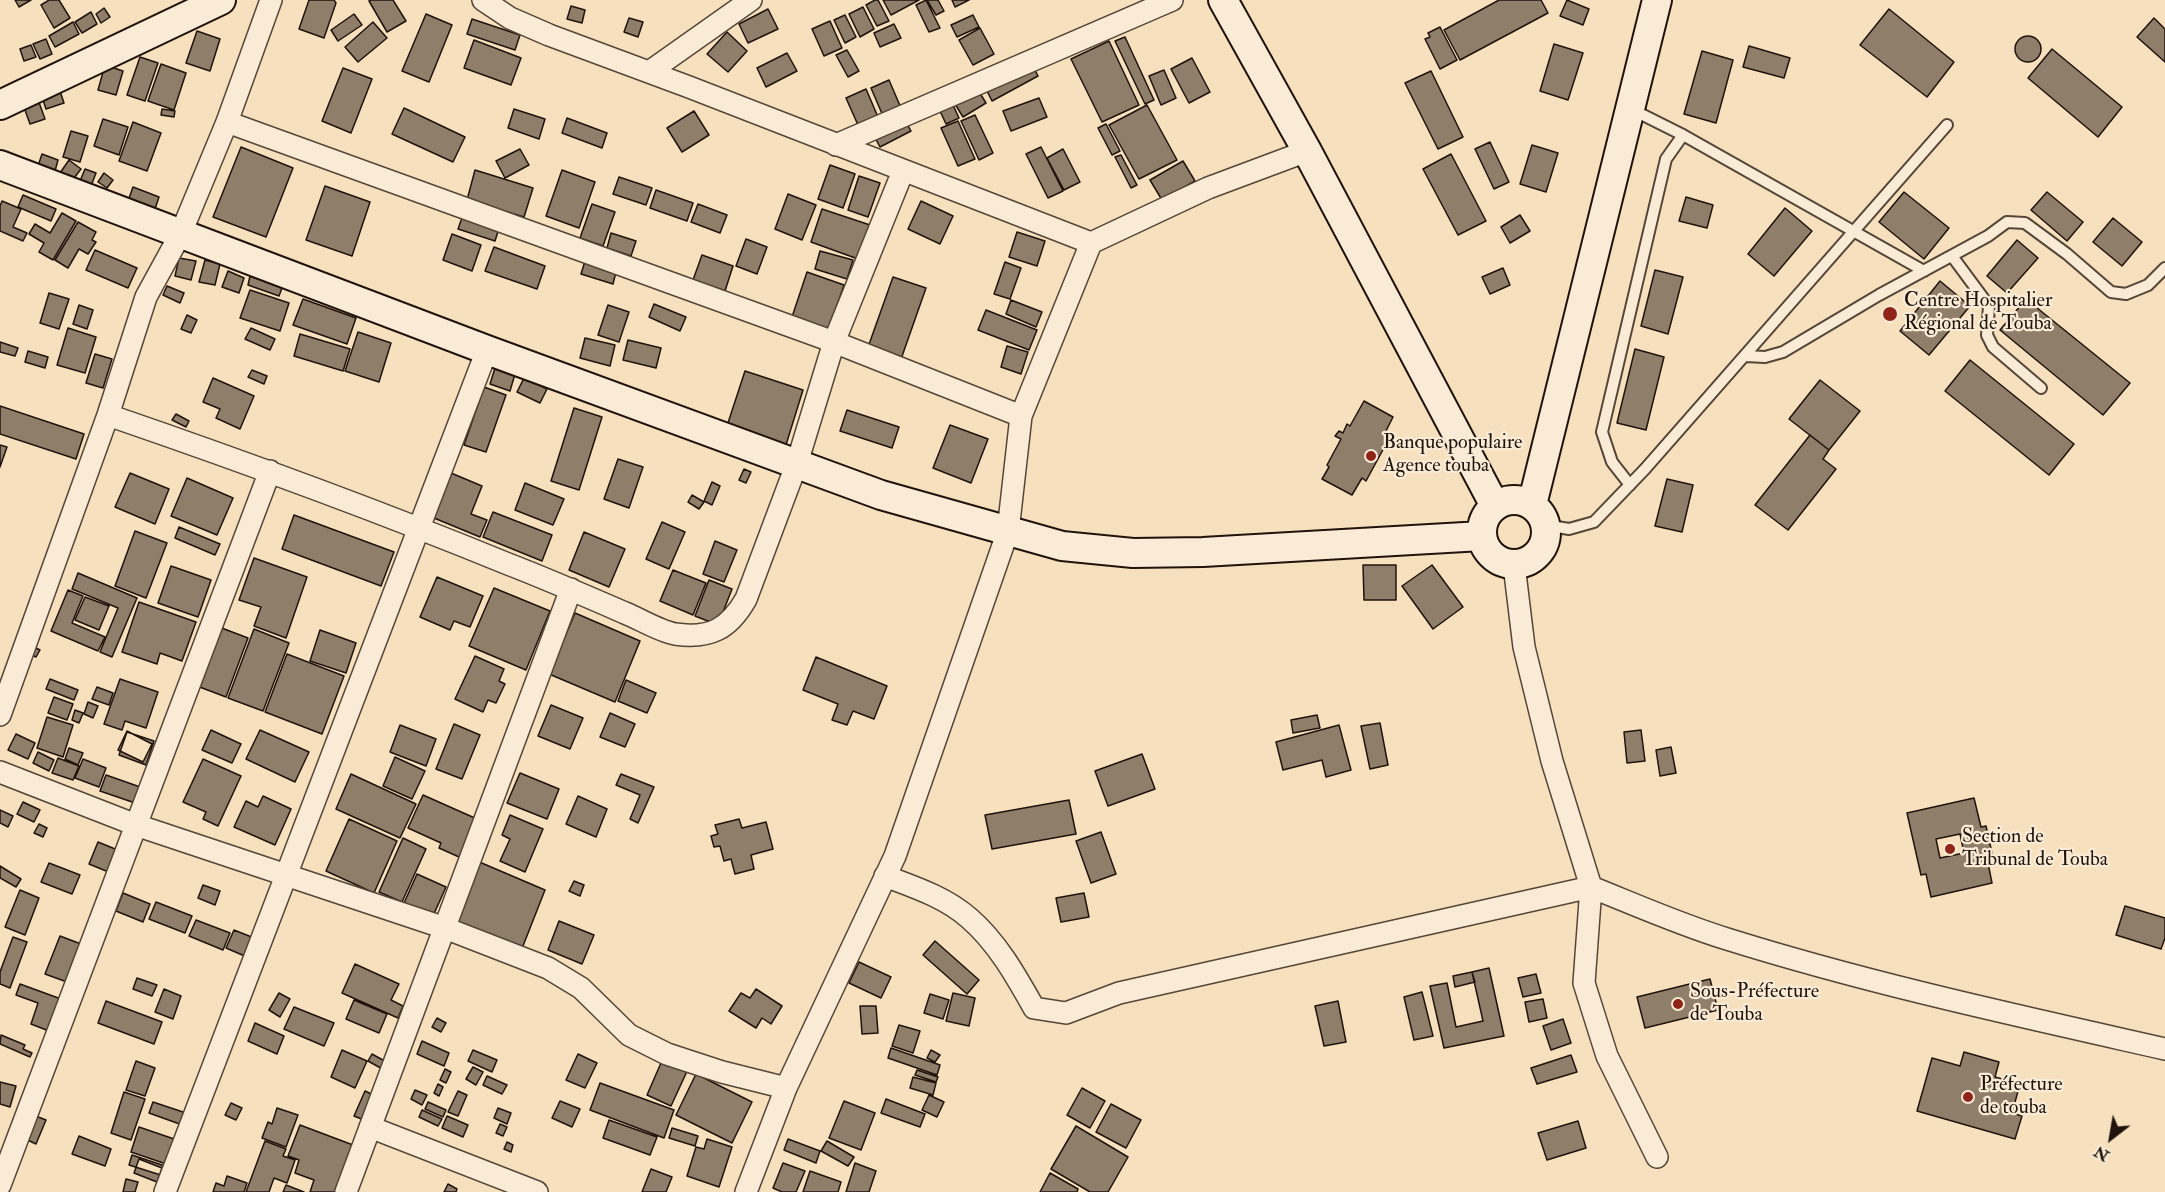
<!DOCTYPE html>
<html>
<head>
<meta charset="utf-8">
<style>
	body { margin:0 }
	#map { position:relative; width:2165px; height:1192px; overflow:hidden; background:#f6e0be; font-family:"IM FELL Double Pica",serif }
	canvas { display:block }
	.north { position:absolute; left:2081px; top:1108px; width:60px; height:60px; -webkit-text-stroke:4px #f9ebd5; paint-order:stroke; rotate:211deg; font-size:16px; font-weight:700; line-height:24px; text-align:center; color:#20130c }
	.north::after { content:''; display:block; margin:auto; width:21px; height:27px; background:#20130c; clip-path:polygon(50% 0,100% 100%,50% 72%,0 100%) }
</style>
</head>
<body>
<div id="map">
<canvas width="2165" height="1192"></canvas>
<div class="north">N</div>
</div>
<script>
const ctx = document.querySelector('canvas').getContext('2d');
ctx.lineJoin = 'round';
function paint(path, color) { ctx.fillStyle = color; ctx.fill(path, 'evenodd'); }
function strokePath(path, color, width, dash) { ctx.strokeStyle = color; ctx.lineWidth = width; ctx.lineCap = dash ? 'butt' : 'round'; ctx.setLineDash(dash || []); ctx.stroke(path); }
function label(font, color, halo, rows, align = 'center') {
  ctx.font = font + ' "IM FELL Double Pica",serif'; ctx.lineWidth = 4.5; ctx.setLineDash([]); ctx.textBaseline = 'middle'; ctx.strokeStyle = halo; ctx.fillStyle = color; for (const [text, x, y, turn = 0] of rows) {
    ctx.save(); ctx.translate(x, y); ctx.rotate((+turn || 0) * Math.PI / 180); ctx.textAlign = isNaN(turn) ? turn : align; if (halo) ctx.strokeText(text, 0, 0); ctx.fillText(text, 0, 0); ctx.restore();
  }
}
const building = new Path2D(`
	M15,0H31L19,7Z
	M49,0H59L70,18L54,28L41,5Z
	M309,0H334L336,3L324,38L299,29Z
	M371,0H393L406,21L387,32L369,1Z
	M875,0H878L889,21L877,26L866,5Z
	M883,0H919L891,15Z
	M926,0L940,28L929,32L916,5Z
	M927,0H938L944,11L936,15Z
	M952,0H969L955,7Z
	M1499,0H1541L1548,13L1460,60L1444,30Z
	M1567,0L1589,9L1583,25L1560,16Z
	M571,6L585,10L582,23L567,19Z
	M863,7L874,29L860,37L849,14Z
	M104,8L110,17L101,23L96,14Z
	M768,9L778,29L748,43L739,24Z
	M1889,9L1954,62L1927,97L1860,45Z
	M91,12L97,24L82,33L75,22Z
	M354,14L362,25L338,41L331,30Z
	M426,14L452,25L429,82L402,71Z
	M845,15L856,37L845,43L834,20Z
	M973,15L979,27L957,37L951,25Z
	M629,18L643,22L638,37L624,32Z
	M2154,18L2165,29V62L2137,37Z
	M472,19L520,35L515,50L467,34Z
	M830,21L842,48L824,56L812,29Z
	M73,22L79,34L55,47L49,36Z
	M373,22L387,38L358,62L345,47Z
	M894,24L901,38L880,47L874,33Z
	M1440,27L1457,60L1440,69L1425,39L1430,37L1428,33Z
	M980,28L994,54L973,65L959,40Z
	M197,31L220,39L210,71L186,63Z
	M727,32L747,51L728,72L707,54Z
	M2015 49a13 13 0 1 1 26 0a13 13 0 1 1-26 0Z
	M1125,37L1154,100L1145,104L1115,41Z
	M46,39L52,54L40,59L33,44Z
	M474,40L521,58L511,85L464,68Z
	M1109,41L1139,105L1102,122L1071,59Z
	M1554,44L1583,53L1568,100L1540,91Z
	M31,45L36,57L24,61L20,49Z
	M1749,46L1790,58L1784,78L1743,67Z
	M2052,49L2122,107L2098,137L2028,78Z
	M847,50L859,71L848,77L836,55Z
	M1702,51L1733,60L1716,123L1684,114Z
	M787,53L797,71L766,87L757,68Z
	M140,57L158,63L145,101L127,95Z
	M1192,58L1210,92L1189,103L1171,69Z
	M1031,62L1038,76L992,101L985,87Z
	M161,64L186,73L174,110L148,101Z
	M105,65L123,71L116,95L98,90Z
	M343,68L372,79L351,133L322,121Z
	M1164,70L1176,98L1161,105L1149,76Z
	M1431,71L1463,137L1438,149L1405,83Z
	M889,80L901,108L883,116L871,88Z
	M59,88L64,103L46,109L41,94Z
	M866,89L878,117L858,125L846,98Z
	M978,90L986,103L963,117L955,104Z
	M36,94L45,119L30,124L21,99Z
	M1039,98L1047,117L1011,131L1003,111Z
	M953,105L959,118L946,124L940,111Z
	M1147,105L1177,160L1139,179L1109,125Z
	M404,108L465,137L453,162L392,134Z
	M162,109L175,111L174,117L161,115Z
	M514,109L545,119L539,139L508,128Z
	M694,111L709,135L682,152L667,128Z
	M975,115L993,153L979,160L961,121Z
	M567,118L607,133L602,148L562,133Z
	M904,118L911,131L880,147L873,134Z
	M103,119L128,127L119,155L94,146Z
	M958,121L975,159L958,166L941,128Z
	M133,122L161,133L147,171L119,161Z
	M1106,124L1120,151L1112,155L1098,128Z
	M71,131L88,136L80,162L63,157Z
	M1490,142L1509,182L1494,189L1475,149Z
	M1532,145L1558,153L1546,192L1520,184Z
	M241,147L293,168L266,237L213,217Z
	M1041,147L1063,191L1048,198L1026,154Z
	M520,149L529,165L505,178L496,161Z
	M1063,149L1080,182L1064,190L1047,158Z
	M42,154L58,160L55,171L38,166Z
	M1451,154L1486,221L1458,235L1423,169Z
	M1121,155L1137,185L1131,188L1115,157Z
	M69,160L81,169L71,182L60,173Z
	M1183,161L1195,181L1162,200L1150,180Z
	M830,165L855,174L843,208L818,199Z
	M85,169L96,173L91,186L80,181Z
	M475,170L533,188L524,217L467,200Z
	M562,170L595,182L579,228L546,216Z
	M104,173L113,180L107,188L98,182Z
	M859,176L880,183L868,217L848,210Z
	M619,177L652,188L646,205L613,194Z
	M325,186L370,202L352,256L306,240Z
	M133,187L159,197L154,212L128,201Z
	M656,190L693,203L687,221L650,208Z
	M1904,192L1949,228L1924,259L1879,222Z
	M2047,192L2083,222L2067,241L2031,210Z
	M788,194L816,205L802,240L775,229Z
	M23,195L56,209L51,221L18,207Z
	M1686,197L1713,205L1707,228L1679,221Z
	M2,201L21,209L13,227L27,233L23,241L0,231V206Z
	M921,201L953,216L940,244L908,229Z
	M592,204L615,212L603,246L580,238Z
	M698,204L727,215L720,233L691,222Z
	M1785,208L1812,231L1774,276L1748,254Z
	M822,209L870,225L858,259L811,242Z
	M464,212L500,225L495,241L458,229Z
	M62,213L76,221L53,260L39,252L44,243L29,234L35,224L50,233Z
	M1520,215L1530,231L1510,243L1501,227Z
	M2113,218L2142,242L2122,266L2093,242Z
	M78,222L96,232L92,240L96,242L88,254L79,249L68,268L55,260Z
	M1017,232L1045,241L1037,266L1009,257Z
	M611,233L636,241L631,256L607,248Z
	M452,234L481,245L472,271L443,260Z
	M746,239L767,247L757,274L736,266Z
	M2017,240L2038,258L2007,293L1987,276Z
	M494,247L545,266L537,289L485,271Z
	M95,250L137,268L128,288L86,270Z
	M820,251L853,260L847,279L815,269Z
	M702,255L733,266L725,291L693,280Z
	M179,258L196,261L191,280L175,276Z
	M586,258L617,268L613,284L581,274Z
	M205,260L220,264L215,285L199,282Z
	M1005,262L1021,268L1010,299L994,294Z
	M1503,268L1510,285L1490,294L1482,277Z
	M1655,270L1683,277L1668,334L1641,326Z
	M228,271L244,278L239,293L222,287Z
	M807,272L844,285L829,329L792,317Z
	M250,276L282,288L279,296L248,285Z
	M893,277L926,288L900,362L867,350Z
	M1940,281L1970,306L1929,355L1900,331Z
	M167,286L184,293L180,303L163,295Z
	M250,290L289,303L280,331L240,318Z
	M49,293L69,299L59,329L40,323Z
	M303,299L356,318L347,344L293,325Z
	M2026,299L2130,383L2103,415L2000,330Z
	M1011,300L1042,312L1036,327L1006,314Z
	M654,304L686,317L680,331L649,317Z
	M79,305L93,310L87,329L73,324Z
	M608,305L629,312L619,342L598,335Z
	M986,310L1037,330L1029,350L978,330Z
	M187,315L197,320L191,333L181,329Z
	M68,328L96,337L85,373L57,365Z
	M251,328L275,339L270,350L245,339Z
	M358,332L391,343L379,382L345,371Z
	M300,334L350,349L343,371L294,356Z
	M585,338L615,345L610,366L580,358Z
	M628,340L661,348L656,368L623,360Z
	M0,342L18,348L15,356L0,352Z
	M1007,346L1028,352L1021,374L1001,367Z
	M1635,349L1664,357L1646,430L1617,423Z
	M28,351L48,357L45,368L25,362Z
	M95,354L112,359L103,388L86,383Z
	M1970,360L2074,444L2049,475L1945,391Z
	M495,368L515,374L510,391L490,384Z
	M252,370L267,376L264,384L248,377Z
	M745,371L803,390L785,448L726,429Z
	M213,378L254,396L240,429L216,418L220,409L203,402Z
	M524,378L547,389L540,403L517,392Z
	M1820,380L1860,411L1829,450L1789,419Z
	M484,387L506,395L486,452L464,445Z
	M1364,401L1393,417L1386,431L1391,435L1366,481L1362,478L1352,495L1322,479L1329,467L1327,465L1341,439L1335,436L1339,431L1343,433L1347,424L1350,426Z
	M0,406L84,434L76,459L0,434Z
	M574,408L602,417L579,490L551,481Z
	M847,410L899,427L892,448L840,431Z
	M176,414L189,421L186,427L172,420Z
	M950,425L988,439L971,483L933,468Z
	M1810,435L1829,450L1823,459L1836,469L1788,530L1755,505Z
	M0,445L7,447L0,467Z
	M618,459L643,467L629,508L604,499Z
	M744,469L751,472L746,483L739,480Z
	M130,473L169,489L155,524L115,507Z
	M451,473L482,486L471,514L487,520L480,537L434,518Z
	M187,478L233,498L217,535L171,516Z
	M1667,479L1693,485L1682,532L1655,526Z
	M712,482L720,486L712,505L704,501Z
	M525,483L564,499L553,525L515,510Z
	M692,495L704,502L699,509L688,502Z
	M493,512L552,535L542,561L483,537Z
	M294,515L394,552L381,586L282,549Z
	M662,522L685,532L669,569L646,559Z
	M179,527L220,544L215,555L175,538Z
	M135,531L167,543L146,598L115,586Z
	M584,532L625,549L609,587L569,570Z
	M715,541L737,550L724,582L703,574Z
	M254,558L307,577L286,638L254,626L261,607L239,600Z
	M1363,565H1396V600H1364Z
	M1432,565L1463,607L1433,629L1402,586Z
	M171,566L211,580L198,617L158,603Z
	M673,570L706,583L693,615L660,601Z
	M78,573L137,598L112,657L100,652L118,608L72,589Z
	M437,577L483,596L470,627L454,621L450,630L420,617Z
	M709,580L732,589L718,625L695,616Z
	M494,588L550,611L526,670L469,646Z
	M68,590L83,596L72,623L105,637L98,651L51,631Z
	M85,597L109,606L99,630L75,620Z
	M139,602L196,622L182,661L160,653L157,664L122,652Z
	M575,613L640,641L615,702L549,674Z
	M219,627L248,638L226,697L197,686Z
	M254,629L289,643L263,711L228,698Z
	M320,630L356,643L346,673L310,661Z
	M32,646L40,650L36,657L28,653Z
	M287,654L344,676L322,734L265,712Z
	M475,656L504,669L499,681L505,684L496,703L488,700L483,712L455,699Z
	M816,657L887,686L874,719L853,711L847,725L832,720L838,704L803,690Z
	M50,679L78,690L74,700L46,689Z
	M120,679L158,692L146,728L125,721L122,730L104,724Z
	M626,680L656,693L647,713L618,701Z
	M97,687L113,693L109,705L92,699Z
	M54,697L73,704L67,720L48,713Z
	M88,702L98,706L93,718L84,714Z
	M551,705L583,718L570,749L538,736Z
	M75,710L83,713L79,723L72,720Z
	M610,713L635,724L625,747L600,737Z
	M1317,715L1320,728L1293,733L1291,720Z
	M47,717L73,725L63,757L37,748Z
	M1380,723L1388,765L1370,769L1361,726Z
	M454,724L480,735L462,779L436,769Z
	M400,725L436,739L426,766L390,752Z
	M1339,725L1351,770L1326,777L1322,760L1283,770L1276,742Z
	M211,730L241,744L232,763L202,750Z
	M260,730L309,752L295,782L246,759Z
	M1641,730L1645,761L1627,763L1624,732Z
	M127,731L152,744L143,762L118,750Z
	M127,732L154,741L146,765L119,755Z
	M16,734L35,743L28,759L8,750Z
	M1671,747L1676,773L1660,776L1656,750Z
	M69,748L83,753L78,765L65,759Z
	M38,752L54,760L49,771L33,763Z
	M1142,754L1155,789L1108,806L1095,771Z
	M395,757L425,771L412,799L383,786Z
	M58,758L79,766L73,780L52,773Z
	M83,759L106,768L99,787L75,778Z
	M203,759L241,776L218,826L203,819L206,812L183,802Z
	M520,773L559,789L547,819L507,803Z
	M351,774L416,804L400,838L336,809Z
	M621,774L654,787L638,823L630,819L640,795L616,785Z
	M106,775L143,788L138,804L100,791Z
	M423,795L477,819L459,857L439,848L441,843L408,828Z
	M263,796L291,809L275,845L234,827L246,801L258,807Z
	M578,796L607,809L596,837L566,824Z
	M1974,798L1981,827L1986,826L1994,862L1988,863L1992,883L1931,897L1926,874L1921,875L1907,813ZM1960,834L1964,853L1940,858L1936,839Z
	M1069,800L1076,834L992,849L985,815Z
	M23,802L40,810L34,822L17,814Z
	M0,810L13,816L8,827L0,823Z
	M510,815L543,829L525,872L500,861L510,839L502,835Z
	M349,819L397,841L374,893L326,871Z
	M739,819L742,828L766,822L773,849L751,855L754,869L735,874L731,859L724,861L720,846L714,847L711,836L718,834L715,825Z
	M39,824L47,828L43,837L34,833Z
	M1101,832L1116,874L1091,883L1076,841Z
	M403,838L426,849L402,902L379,892Z
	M98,842L120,851L111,873L89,864Z
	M477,861L545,890L521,951L452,923Z
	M49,863L80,875L72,894L41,882Z
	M0,866L21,879L16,887L0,878Z
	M417,874L446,887L433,916L404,903Z
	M574,881L584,885L580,896L569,891Z
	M203,885L220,891L215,905L198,898Z
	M20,890L39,898L25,935L5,927Z
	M123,893L150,904L143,922L116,911Z
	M1084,893L1089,917L1061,922L1056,898Z
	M156,902L192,916L185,933L149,919Z
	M2125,906L2165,918V938L2161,949L2116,935Z
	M196,920L230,933L223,950L189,936Z
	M559,921L594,935L582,964L548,950Z
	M234,930L254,938L247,957L226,948Z
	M60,936L81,944L67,982L45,974Z
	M13,937L27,942L10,988L0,984V972Z
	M935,941L979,980L967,994L923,955Z
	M859,962L891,977L881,998L849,983Z
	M355,964L399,984L391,1000L403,1006L398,1018L342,993Z
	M1489,968L1504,1036L1444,1048L1430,986L1447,983L1456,1027L1483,1021L1472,972Z
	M1472,972L1475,982L1455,987L1453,976Z
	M1536,974L1541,993L1523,997L1518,978Z
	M137,978L157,985L152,996L133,989Z
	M1710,979L1718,1010L1645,1028L1637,997Z
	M20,984L61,999L49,1031L31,1024L38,1003L16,995Z
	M164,989L181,996L173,1019L155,1012Z
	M756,989L782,1006L771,1024L762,1018L756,1028L729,1011L741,993L750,998Z
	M1422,992L1433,1036L1414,1040L1404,997Z
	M279,993L290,999L280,1017L269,1010Z
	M953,993L975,998L969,1026L946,1021Z
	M930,994L949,1000L943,1019L924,1013Z
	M1543,999L1547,1018L1529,1022L1525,1002Z
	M354,1000L387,1014L379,1033L346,1019Z
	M106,1001L162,1022L154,1044L98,1023Z
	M1338,1001L1346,1042L1324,1046L1315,1006Z
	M860,1006H876L878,1033L862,1034Z
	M294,1007L334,1023L324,1046L284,1029Z
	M437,1018L446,1023L441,1032L432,1027Z
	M1563,1019L1571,1043L1551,1050L1543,1026Z
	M255,1023L284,1036L277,1054L248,1041Z
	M899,1025L920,1031L913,1053L892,1046Z
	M1,1035L25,1045L23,1049L32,1053L30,1057L0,1044Z
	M422,1041L449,1053L444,1066L417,1054Z
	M891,1048L940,1065L937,1075L888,1058Z
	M342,1050L367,1061L355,1088L331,1077Z
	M473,1050L497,1060L492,1072L468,1061Z
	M931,1050L940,1055L935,1062L927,1058Z
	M1964,1052L1999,1062L1995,1077L2020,1084L2012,1113L2022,1116L2015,1139L1917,1111L1932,1058L1960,1066Z
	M372,1054L390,1064L386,1071L368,1061Z
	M578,1054L597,1063L585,1088L566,1080Z
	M1571,1055L1577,1072L1537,1084L1531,1068Z
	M664,1056L689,1067L671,1106L647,1095Z
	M136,1061L155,1068L145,1096L126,1090Z
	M473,1067L483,1072L476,1085L466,1079Z
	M445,1069L451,1072L446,1083L440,1080Z
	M917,1070L938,1077L936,1082L915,1075Z
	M696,1074L752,1102L732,1143L676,1115Z
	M487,1076L507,1085L502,1094L483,1085Z
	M913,1077L936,1083L933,1095L910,1088Z
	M0,1082L16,1086L10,1107L0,1104Z
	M600,1083L674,1110L664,1138L590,1110Z
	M438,1084L443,1087L439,1096L434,1093Z
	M1082,1088L1105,1101L1090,1128L1067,1115Z
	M415,1090L427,1095L422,1105L411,1099Z
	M365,1091L380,1098L369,1122L354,1116Z
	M458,1091L467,1095L458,1116L448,1112Z
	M124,1092L145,1099L131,1140L111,1133Z
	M929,1095L944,1102L937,1117L922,1110Z
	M886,1099L925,1114L920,1127L881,1113Z
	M560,1101L580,1109L572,1127L552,1118Z
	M844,1101L875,1113L861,1150L829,1138Z
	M153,1102L192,1115L188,1127L149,1113Z
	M428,1102L446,1110L443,1117L425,1109Z
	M231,1103L242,1108L236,1120L225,1115Z
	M1111,1104L1141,1120L1126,1148L1096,1132Z
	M277,1108L298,1115L286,1147L262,1138L268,1122L272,1124Z
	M498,1108L511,1113L507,1124L494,1118Z
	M422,1110L442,1119L438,1126L419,1117Z
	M28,1113L46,1120L36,1144L19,1136Z
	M447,1116L468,1125L463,1137L442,1128Z
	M609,1120L657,1137L650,1155L603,1138Z
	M1578,1121L1586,1148L1547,1160L1538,1133Z
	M500,1124L507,1127L503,1136L496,1133Z
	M300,1125L353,1145L335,1192H310L314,1180L295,1173L299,1160L288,1156Z
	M1076,1126L1128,1157L1108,1192H1090L1051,1169Z
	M139,1127L180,1141L172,1166L131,1152Z
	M672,1128L698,1136L695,1146L669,1138Z
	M79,1136L111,1149L105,1166L72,1154Z
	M707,1139L732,1147L719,1187L687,1176L696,1147L704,1149Z
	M788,1139L820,1151L816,1163L784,1150Z
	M265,1141L286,1149L283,1156L295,1160L287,1183L274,1178L269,1192H246Z
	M827,1141L854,1157L848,1166L821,1151Z
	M507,1142L513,1145L511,1152L504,1149Z
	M132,1155L171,1168L167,1177L129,1165Z
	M139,1159L162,1168L157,1182L134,1173Z
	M783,1163L805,1171L796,1192H782L773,1188Z
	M855,1163L876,1171L869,1192H846Z
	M651,1169L672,1177L666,1192H642Z
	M810,1171L841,1182L838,1192H803Z
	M1050,1173L1078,1189L1077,1192H1040Z
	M227,1176L247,1183L244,1192H213L216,1183L224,1186Z
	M126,1179L138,1182L135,1192H123Z
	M448,1184L457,1189L456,1192H444Z
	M286,1185L304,1192H283Z`);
paint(building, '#8f7e69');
strokePath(building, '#20130c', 1.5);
const lane = new Path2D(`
	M1633,110L1683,135L1924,271
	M1952,256L1989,306L1987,335L1993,347L2041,388
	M1745,356L1765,357L1783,352L1879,295L1988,236L2007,222L2025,223L2067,254L2111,292L2126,294L2148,285L2165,268
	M1630,485L1612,462L1602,432L1666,159L1683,135
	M1545,525L1569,529L1594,522L1645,469L1947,125`);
const street = new Path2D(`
	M483,0L510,18L549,35L689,87L1091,243L1208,188L1307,151
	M649,72L751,0
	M227,122L834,342L1021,416
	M836,145L1172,0
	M108,415C242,461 376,510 508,564C547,579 586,596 625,613C640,619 659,631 675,634C710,639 729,629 746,599L797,463L834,342L903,171
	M1514,565L1524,647L1552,761L1591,887C1636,905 1681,925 1727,939C1871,984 2019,1016 2165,1049
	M0,715L108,415L146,297L181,233L227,122L271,0
	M0,772L136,825L445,928L548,968L581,988L629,1035L667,1054L722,1072L786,1088
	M885,876C914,887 945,897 969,918C997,942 1016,976 1034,1008L1066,1013L1119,993L1591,887L1584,983L1607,1056L1657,1157
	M370,1127L537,1192
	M0,1185L270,471
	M165,1192L487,350
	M346,1192L571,589
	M746,1192L786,1088L895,856L1008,531L1021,416L1091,243`);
const secondary = new Path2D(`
	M1223,0L1307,151L1495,506
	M0,105L221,0
	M0,165L487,350L881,495L1062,546L1133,553L1203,552L1482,536
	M1482 532a32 32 0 1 1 64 0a32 32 0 1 1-64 0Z
	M1532,505L1657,0`);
strokePath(lane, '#564638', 14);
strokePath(street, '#564638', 24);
strokePath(secondary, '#20130c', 32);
strokePath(lane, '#f9ebd5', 10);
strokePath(street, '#f9ebd5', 21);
strokePath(secondary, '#f9ebd5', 28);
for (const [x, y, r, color] of [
	[1890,314,8,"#8f2418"],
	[1371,456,6,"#8f2418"],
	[1950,849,6,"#8f2418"],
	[1678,1004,6,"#8f2418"],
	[1968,1097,6,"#8f2418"]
]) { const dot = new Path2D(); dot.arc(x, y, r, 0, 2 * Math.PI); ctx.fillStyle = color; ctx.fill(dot); strokePath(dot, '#f9ebd5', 2); }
label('20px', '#20130c', '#f9ebd5', [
	["Centre Hospitalier",1904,302],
	["Régional de Touba",1904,325],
	["Banque populaire",1383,444],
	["Agence touba",1383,467],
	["Section de",1962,838],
	["Tribunal de Touba",1962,861],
	["Sous-Préfecture",1690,993],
	["de Touba",1690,1016],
	["Préfecture",1980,1086],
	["de touba",1980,1109]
], 'left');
</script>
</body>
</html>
